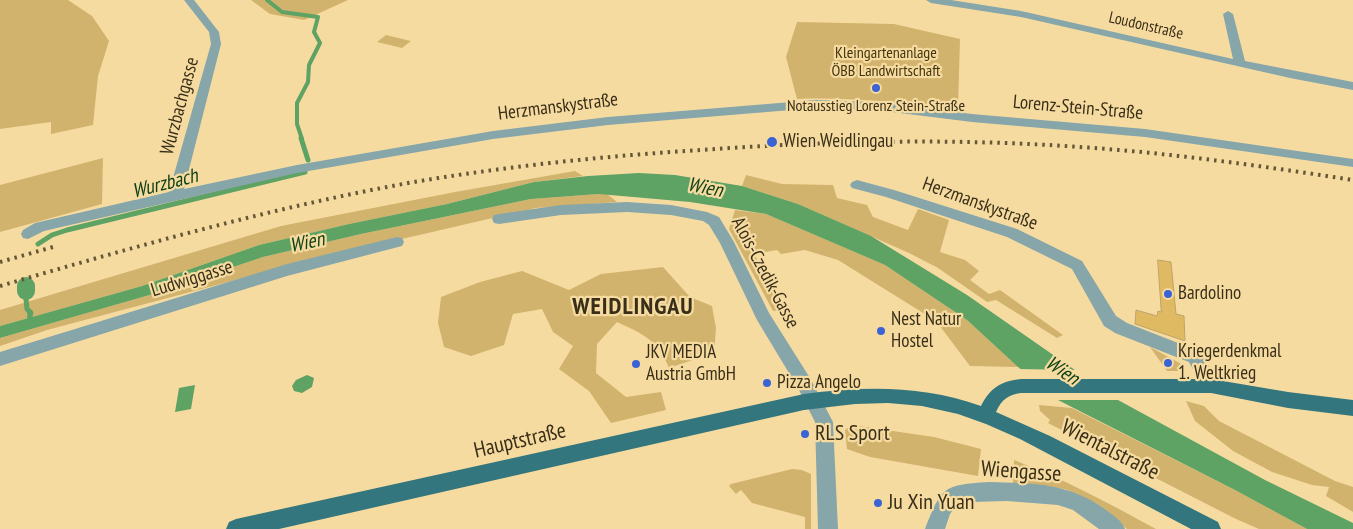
<!DOCTYPE html>
<html>
<head>
<meta charset="utf-8">
<style>
	body { margin:0 }
	canvas { display:block; background:#f6dba1 }
</style>
</head>
<body>
<canvas width="1353" height="529"></canvas>
<script>
const ctx = document.querySelector('canvas').getContext('2d');
ctx.lineJoin = 'round';
function paint(path, color) { ctx.fillStyle = color; ctx.fill(path, 'evenodd'); }
function strokePath(path, color, width, dash) { ctx.strokeStyle = color; ctx.lineWidth = width; ctx.lineCap = dash ? 'butt' : 'round'; ctx.setLineDash(dash || []); ctx.stroke(path); }
function label(font, color, halo, rows, align = 'center') {
  ctx.font = font + ' "PT Sans Narrow",sans-serif'; ctx.lineWidth = 4.5; ctx.setLineDash([]); ctx.textBaseline = 'middle'; ctx.strokeStyle = halo; ctx.fillStyle = color; for (const [text, x, y, turn = 0] of rows) {
    ctx.save(); ctx.translate(x, y); ctx.rotate((+turn || 0) * Math.PI / 180); ctx.textAlign = isNaN(turn) ? turn : align; if (halo) ctx.strokeText(text, 0, 0); ctx.fillText(text, 0, 0); ctx.restore();
  }
}
paint(new Path2D(`
	M0,0H68L92,16L109,41L98,76L93,125L51,134V122L0,129Z
	M251,0H348L304,20L270,14Z
	M797,22L894,24L960,39L958,109C904,103 852,97 797,99L786,57Z
	M386,35L411,41L402,48L377,42Z
	M103,158L102,204L0,232V185Z
	M575,171L583,176L534,182L447,204L349,224L259,245L142,286L0,326V310L281,226L455,192Z
	M746,175L782,184L833,185L837,198L867,205L873,217L908,230L918,209L949,220L940,252L965,260L979,271L970,280L989,294L1000,290L1063,335L1057,338L996,300L987,302L938,268L909,253L798,204L742,186Z
	M599,194H607L617,202L536,208L311,260L47,330L0,346V338L153,294L263,257L361,234L531,199Z
	M735,210L766,214L885,265L967,320L1018,367L970,366L936,321L838,260L805,250L781,254L777,250L754,254L769,282L788,309L773,311L729,229Z
	M663,267L690,297L712,306L716,328L714,353L669,368C658,340 643,334 617,322L597,344L596,373L626,397L661,392L666,410L611,423L589,391L559,369L573,346L553,332L542,309L513,314L504,345L471,356L444,347L438,323L441,297L480,282L522,271L569,290L601,274Z
	M1150,347L1185,366V371H1167Z
	M1186,401L1204,406L1219,421L1335,481L1353,487V512L1326,496L1329,487L1312,485L1272,472L1233,451L1195,421Z
	M1039,405L1072,408L1235,490L1307,529H1259L1236,519L1048,423L1050,420L1040,411Z
	M852,425L934,437L981,449L978,476L870,457L847,449L845,430Z
	M1014,460C1064,479 1110,504 1156,529H1127L1097,504L1065,489L1013,484Z
	M792,469L802,470L811,474V529H805V517L752,503L741,490L736,494L729,486L731,484Z`), '#d2b36d');
paint(new Path2D(`
	M639,173L675,175L742,186L798,204L871,236L967,295L1118,400L1265,480L1353,523V529H1307L1235,490L1058,400L1018,367L967,320L885,265L766,214L690,202L599,194L531,199L361,234L263,257L153,294L0,338V326L142,286L259,245L349,224L447,204L534,182L588,176Z
	M307,375L314,378L312,387L302,393L294,391L292,386L296,380Z
	M195,385L191,409L175,412L179,388Z`), '#5ea264');
paint(new Path2D(`
	M1016,369L1078,370L1125,400H1054Z`), '#f6dba1');
strokePath(new Path2D(`
	M267,0L282,12L318,17L314,32L320,43L309,65L308,82L297,103V124L302,139`), '#5ea264', 4);
strokePath(new Path2D(`
	M301,138L308,160
	M38,244L52,235L67,230L305,172
	M26,299L27,309L31,313`), '#5ea264', 5);
strokePath(new Path2D(`
	M30,312V322`), '#5ea264', 5.5);
strokePath(new Path2D(`
	M26,291V286`), '#5ea264', 18);
const building = new Path2D(`
	M1158,260L1171,262L1176,314L1184,316L1185,341L1135,324L1136,310L1157,316L1158,311L1161,312Z`);
paint(building, '#e0ba62');
strokePath(building, '#bda46c', 1);
paint(new Path2D(`
	M184,0H194L219,32L221,44L184,189L297,165L493,131L608,117L816,100L876,102L972,114L1145,129L1353,159V167L1145,137L972,122L876,110L816,108L608,125L493,139L297,173L44,231L28,239L23,238L21,234L23,230L35,223L169,192L211,44L209,32Z
	M926,0H951L1021,11L1233,59L1223,14L1228,11L1233,14L1245,61L1353,82V90L1290,78L1021,17L931,3Z
	M857,180L894,190L1017,229L1082,261L1116,316L1127,323L1201,352L1220,386L1217,391L1211,393L1205,391L1189,362L1115,333L1104,326L1072,269L1007,237L886,197L852,188L850,185L852,182Z
	M627,202L671,205L707,212L719,217L734,242L769,313L810,378L833,422L838,529H818L815,422L798,388L757,320L720,243L709,225L703,221L671,215L627,212L561,215L499,224L494,223L492,219L494,215L499,214L561,205Z
	M397,237L402,238L404,242L402,246L287,276L0,366V352L287,264Z
	M989,482C1033,483 1070,483 1106,510C1114,516 1121,520 1125,529H1099L1073,510L1058,505L1007,501L972,502L957,505L950,514L945,529H925C942,487 942,485 989,482Z`), '#86a6aa');
paint(new Path2D(`
	M1021,379H1211L1288,392L1353,400V416L1288,408L1211,393H1021C1008,395 1002,399 996,412L1050,436L1218,522L1221,529H1191L1020,439L986,424L958,414L922,406L888,403L855,404L804,410L279,529H226L229,522L236,519L804,394C864,386 923,385 981,406C990,388 1001,381 1021,379Z`), '#34767e');
strokePath(new Path2D(`
	M0,262L53,247
	M0,286C137,246 274,207 414,182C509,166 605,156 701,150C827,141 954,138 1080,147C1171,153 1262,166 1353,180`), '#645738', 4, [2.5, 5]);
for (const [x, y, r, color] of [
	[876,88,5,"#3b63d4"],
	[772,142,6,"#3b63d4"],
	[1168,294,5,"#3b63d4"],
	[881,331,5,"#3b63d4"],
	[1168,363,5,"#3b63d4"],
	[636,364,5,"#3b63d4"],
	[767,383,5,"#3b63d4"],
	[805,434,5,"#3b63d4"],
	[878,503,5,"#3b63d4"]
]) { const dot = new Path2D(); dot.arc(x, y, r, 0, 2 * Math.PI); ctx.fillStyle = color; ctx.fill(dot); strokePath(dot, '#f6dba1', 2); }
label('16px', '#392f18', '#f6dba1', [
	["Loudonstraße",1146,26,13]
]);
label('16px', '#44340d', '#f6dba1', [
	["Kleingartenanlage",886,53],
	["ÖBB Landwirtschaft",886,71]
]);
label('16px', '#392f18', '#f6dba1', [
	["Notausstieg Lorenz Stein-Straße",876,106]
]);
label('19px', '#392f18', '#f6dba1', [
	["Wurzbachgasse",180,106,-75],
	["Herzmanskystraße",558,107,-7],
	["Lorenz-Stein-Straße",1078,108,5],
	["Herzmanskystraße",980,204,20],
	["Alois-Czedik-Gasse",765,273,62],
	["Ludwiggasse",192,279,-17]
]);
label('19px', '#392f18', '#f6dba1', [
	["Wien Weidlingau",783,142],
	["Bardolino",1178,294],
	["Nest Natur",891,320],
	["Hostel",891,342],
	["Kriegerdenkmal",1178,352],
	["1. Weltkrieg",1178,374],
	["JKV MEDIA",646,353],
	["Austria GmbH",646,375],
	["Pizza Angelo",777,383]
], 'left');
label('italic 20px', '#0f4117', '#f6dba1', [
	["Wurzbach",165,184,-14],
	["Wien",705,188,11],
	["Wien",307,243,-12],
	["Wien",1062,371,34]
]);
label('22px', '#392f18', '#f6dba1', [
	["RLS Sport",815,434],
	["Ju Xin Yuan",888,503]
], 'left');
label('22px', '#392f18', '#f6dba1', [
	["Hauptstraße",520,441,-13],
	["Wientalstraße",1110,450,27],
	["Wiengasse",1021,472,4]
]);
ctx.letterSpacing = '1px';
label('bold 24px', '#392f18', '#f6dba1', [
	["WEIDLINGAU",633,307]
]);
ctx.letterSpacing = '0px';
</script>
</body>
</html>
